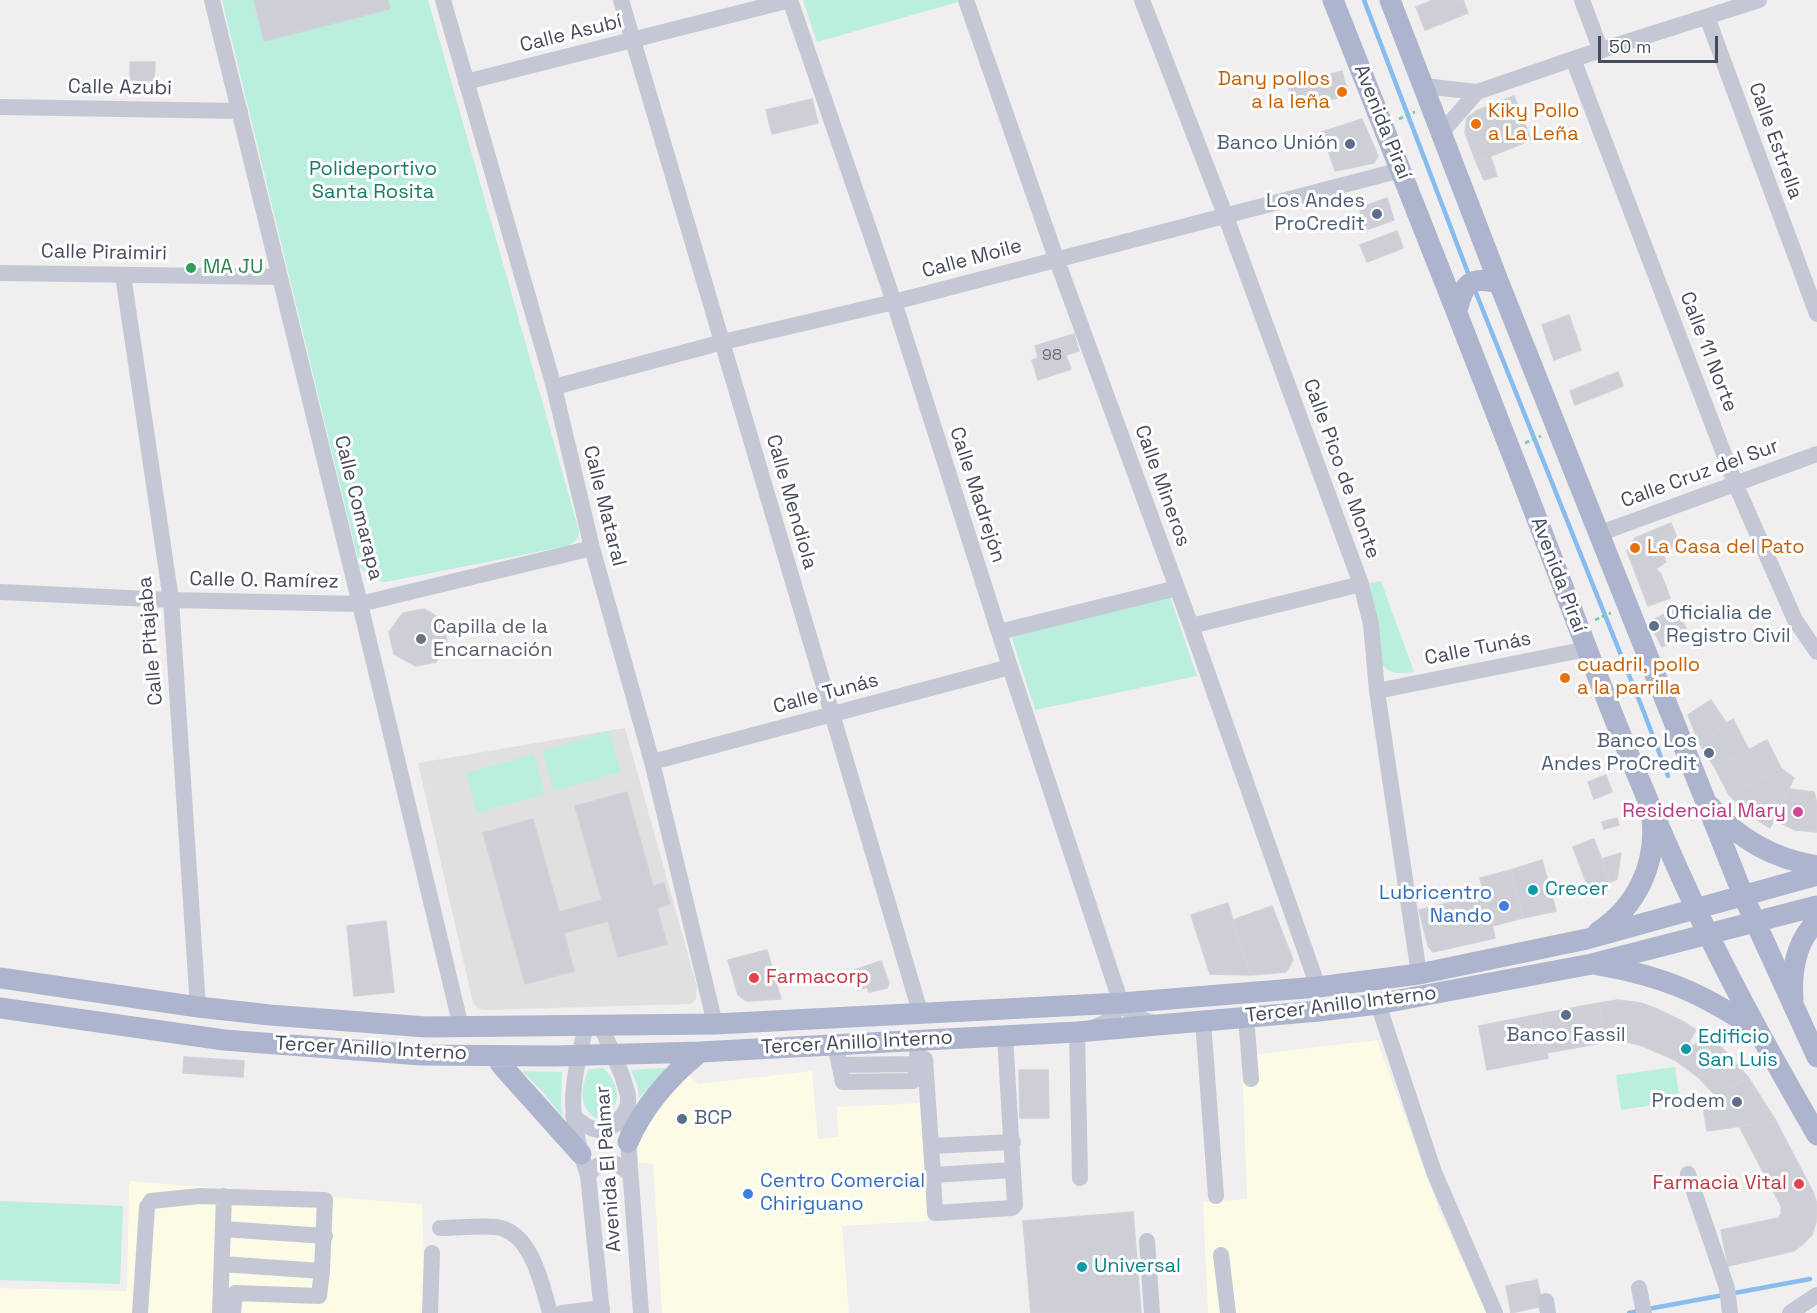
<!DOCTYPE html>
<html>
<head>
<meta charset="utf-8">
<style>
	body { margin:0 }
	#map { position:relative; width:1817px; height:1313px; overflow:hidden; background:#f0eeee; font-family:"Space Grotesk",sans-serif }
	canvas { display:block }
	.scale { position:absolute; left:1598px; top:36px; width:120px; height:27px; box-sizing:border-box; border:3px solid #464b5b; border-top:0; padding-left:8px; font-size:18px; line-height:21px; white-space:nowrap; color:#464b5b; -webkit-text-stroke:4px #fff; paint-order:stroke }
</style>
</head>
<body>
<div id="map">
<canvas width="1817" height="1313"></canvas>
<div class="scale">50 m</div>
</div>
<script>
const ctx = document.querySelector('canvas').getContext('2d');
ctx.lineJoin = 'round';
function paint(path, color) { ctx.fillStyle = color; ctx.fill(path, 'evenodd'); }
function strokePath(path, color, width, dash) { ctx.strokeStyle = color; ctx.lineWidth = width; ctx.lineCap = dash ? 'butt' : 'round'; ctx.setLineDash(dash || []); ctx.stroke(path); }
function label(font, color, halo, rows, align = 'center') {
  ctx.font = font + ' "Space Grotesk",sans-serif'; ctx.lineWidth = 6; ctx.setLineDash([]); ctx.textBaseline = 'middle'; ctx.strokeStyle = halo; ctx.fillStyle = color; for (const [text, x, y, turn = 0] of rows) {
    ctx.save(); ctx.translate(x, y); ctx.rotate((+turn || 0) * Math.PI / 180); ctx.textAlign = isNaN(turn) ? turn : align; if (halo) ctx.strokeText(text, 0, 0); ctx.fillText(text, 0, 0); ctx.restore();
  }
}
paint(new Path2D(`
	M1377,1040L1441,1215L1487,1313H1208L1203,1202L1247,1199L1242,1056Z
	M812,1071L818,1139L838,1137L837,1107L922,1103L928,1221L842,1226L849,1313H662L653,1164L638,1163L639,1138L658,1103L688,1074L698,1084Z
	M129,1181L422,1204L426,1313H0V1288L127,1291Z`), '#fcfbe6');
paint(new Path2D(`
	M625,728L697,987L696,999L691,1004L483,1010L477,1008L473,1003L418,763Z`), '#e1e0e0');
paint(new Path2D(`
	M222,0H428L579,531C579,540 575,542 567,546L386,582L373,580L360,567Z
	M803,0H957L958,2L817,42Z
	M1381,581L1414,672C1398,674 1387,675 1379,659L1370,583Z
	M1170,597L1197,676L1035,710L1011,635Z
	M609,731L621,772L554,791L542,751Z
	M534,754L545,794L477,813L466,773Z
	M1675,1067L1680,1101L1621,1110L1616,1075Z
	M603,1068C620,1084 623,1103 604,1119L595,1118C578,1105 581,1087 589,1069Z
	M667,1068L639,1098L637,1084L631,1070Z
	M522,1071L562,1072L561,1104L563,1117L541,1090Z
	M0,1201L123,1206L120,1284L0,1280Z`), '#bbefdd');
strokePath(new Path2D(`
	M1364,0L1470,278
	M1474,288L1643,710L1668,776
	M1648,1309L1810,1279
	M1629,1313L1639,1311`), '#87bced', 4.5);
const building = new Path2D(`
	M254,0H388L390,9L264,41Z
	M1433,0H1463L1468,13L1425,30L1416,7Z
	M130,62H155L154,85H130Z
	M1342,71L1348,95L1294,109L1288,85Z
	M1514,96L1531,140L1476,162L1465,133L1467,118L1476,111Z
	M812,99L818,123L772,134L766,110Z
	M1362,119L1378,156L1374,163L1335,171L1322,132Z
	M1490,156L1494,166L1480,171L1476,162Z
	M1494,166L1497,176L1484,180L1480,171Z
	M1387,198L1394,220L1366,230L1359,208Z
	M1397,231L1403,248L1367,262L1360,245Z
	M1569,315L1581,350L1554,360L1542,325Z
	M1074,334L1079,351L1066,355L1071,369L1038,380L1032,360L1038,358L1035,346Z
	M1618,372L1623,386L1575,405L1570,391Z
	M1671,523L1680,545L1662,552L1666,562L1656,569L1661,574L1670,598L1648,606L1627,551L1635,538Z
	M1676,608L1689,634L1662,647L1649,622Z
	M424,609L444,621L447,644L436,662L416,666L394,654L389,632L403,613Z
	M1711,700L1727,724L1699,743L1688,715Z
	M1733,719L1749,750L1715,768L1699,743Z
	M1767,740L1781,768L1729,795L1715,768Z
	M1781,768L1794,778L1770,828L1753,817L1729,795Z
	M1606,775L1612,792L1594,799L1588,782Z
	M1789,789L1814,792L1817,804V832L1795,830L1775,820Z
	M627,792L653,886L664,883L670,904L657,908L667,944L618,957L608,921L564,933L574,971L525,984L483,833L533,819L559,912L602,900L575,806Z
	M1617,818L1619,825L1604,829L1602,822Z
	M1594,839L1610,882L1589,890L1573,847Z
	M1621,853L1617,879L1610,882L1602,859Z
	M1542,860L1556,911L1523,918L1511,870Z
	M1511,870L1523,918L1492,926L1480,878Z
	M1485,894L1495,938L1433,952L1428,946L1419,910Z
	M1228,903L1233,920L1251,975L1210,974L1191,915Z
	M1272,906L1293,960L1286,972L1251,975L1233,920Z
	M386,921L394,992L354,996L347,926Z
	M767,950L781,999L746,1001L738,995L728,960Z
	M881,961L889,983L887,988L869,992L867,987L858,990L852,971Z
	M1618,1000L1641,1003L1657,1009L1682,1021L1696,1030L1689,1042L1694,1046L1703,1033L1721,1047L1748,1077L1717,1097L1699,1078L1675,1060L1643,1046L1623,1041L1606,1042L1599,1003Z
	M1599,1003L1606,1042L1547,1053L1540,1014Z
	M1540,1014L1548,1058L1487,1070L1479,1026Z
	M184,1057L244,1061L243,1077L183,1073Z
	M1019,1070H1048L1049,1118H1020Z
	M1748,1077L1776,1121L1707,1131L1703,1106Z
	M1776,1121L1813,1192L1817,1204L1816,1222L1812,1235L1803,1244L1794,1251L1728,1266L1721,1230L1778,1218L1781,1214V1206L1739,1126Z
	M1133,1212L1141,1313H1031L1023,1221Z
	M1537,1280L1543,1306L1511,1313L1506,1286Z`);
paint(building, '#cdced6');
strokePath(building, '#d1d2d9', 1.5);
strokePath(new Path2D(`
	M1399,119L1415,112
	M1525,443L1541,436
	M1595,620L1611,613`), '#73cdb9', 3, [4.5, 3]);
strokePath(new Path2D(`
	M212,0L360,604L461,1027
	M443,0L554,387L592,548L652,762L715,1024
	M621,0L921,1015
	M790,0L894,302L1010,667L1121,1003C1131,1014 1140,1020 1155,1023
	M966,0L1056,258L1191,626L1318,987
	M1142,0L1226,217L1361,584L1371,624L1377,691L1419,974
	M1582,0L1601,51
	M1707,17L1817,314
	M1573,59L1735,483L1795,620L1817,652
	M466,82L790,0
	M1424,86L1477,92L1573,59L1759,0
	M0,107L240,111
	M1441,133L1477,92
	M0,273L279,277
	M123,275L171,600L198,1007
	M554,387L723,342L894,302L1401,170
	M1598,534L1817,454
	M0,592L171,600L360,604L592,548
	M1191,626L1361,584
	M999,632L1177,588
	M1377,691L1587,649
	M652,762L1010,667
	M1378,1004L1434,1172L1495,1313
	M1246,1017L1251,1079
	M1203,1021L1216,1196
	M601,1026L622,1075L628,1095V1142L641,1313
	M586,1027C570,1086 567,1116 588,1175L602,1313
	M1005,1036L1015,1205L1012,1208L935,1213L933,1175L1013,1170
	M835,1044L843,1082L913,1081L916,1078L918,1040
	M925,1059L933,1175
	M839,1065L917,1064
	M573,1116C597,1137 612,1136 628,1106
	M931,1146L1013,1142
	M1688,1174L1727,1288L1730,1313
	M588,1175C604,1156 613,1159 630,1174
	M1080,1178L1077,1032C1100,1026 1109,1025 1121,1003
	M440,1228C458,1228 478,1225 496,1227C531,1231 542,1284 550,1313
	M223,1229L325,1236
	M1147,1241L1152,1313
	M1221,1255L1228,1313
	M222,1264L322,1271
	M1639,1288L1644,1313
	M1546,1301L1548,1313
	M140,1313L147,1207L151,1201L200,1196L325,1200L322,1271L319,1296L235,1293L233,1313
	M220,1313L224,1196
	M430,1313L432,1253
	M562,1313L602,1308
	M1790,1313L1817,1295`), '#c4c8d5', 16);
strokePath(new Path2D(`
	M1333,0C1398,162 1461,323 1524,485C1579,628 1632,772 1697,911C1733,988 1774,1061 1817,1135
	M1390,0L1499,283L1743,895L1817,1057
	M1457,311C1464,283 1469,276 1499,283
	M1710,806C1738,839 1775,859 1817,866
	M1598,932C1636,907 1657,865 1652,818
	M1598,965C1662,976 1700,992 1754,1028
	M0,978L198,1007L270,1015L426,1027L715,1024L1121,1003L1318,987L1419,974L1587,939L1817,875
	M1793,1000C1791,971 1795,942 1817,921
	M0,1008L224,1040L421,1055L555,1056L700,1052L1077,1032L1319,1011L1378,1004L1592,964L1817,906
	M495,1056L503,1067L581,1154
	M628,1142C644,1105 669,1077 700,1052`), '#adb4cd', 21);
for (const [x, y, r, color] of [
	[1342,92,6,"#e8710a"],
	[1476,124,6,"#e8710a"],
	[1350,144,6,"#5c6f8a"],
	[1377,214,6,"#5c6f8a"],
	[191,268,6,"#2e9e5b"],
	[1635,548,6,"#e8710a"],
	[1654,626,6,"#5c6f8a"],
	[421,639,6,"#6b7280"],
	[1565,678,6,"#e8710a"],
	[1709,753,6,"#5c6f8a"],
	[1798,812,6,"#d1479c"],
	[1533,890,6,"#0f9aa8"],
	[1504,906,6,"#3f7fe0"],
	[754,978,6,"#e0444e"],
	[1566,1015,6,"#5c6f8a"],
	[1686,1049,6,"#0f9aa8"],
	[1737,1102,6,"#5c6f8a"],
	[682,1119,6,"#5c6f8a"],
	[1799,1184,6,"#e0444e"],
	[748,1194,6,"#3f7fe0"],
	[1082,1267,6,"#0f9aa8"]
]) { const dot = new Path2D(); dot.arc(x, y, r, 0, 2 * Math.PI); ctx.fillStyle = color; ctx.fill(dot); strokePath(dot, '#fff', 2); }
label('16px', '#686c7a', null, [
	["98",1052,356]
]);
label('20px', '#464b5b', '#fff', [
	["Calle Asubí",571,34,-14],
	["Calle Azubi",120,88,1],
	["Avenida Piraí",1382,122,68],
	["Calle Estrella",1775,141,70],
	["Calle Piraimiri",104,253,1],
	["Calle Moile",972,259,-15],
	["Calle 11 Norte",1708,352,69],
	["Calle Pico de Monte",1341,469,70],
	["Calle Cruz del Sur",1700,474,-20],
	["Calle Mineros",1162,486,70],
	["Calle Madrejón",977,495,72],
	["Calle Mendiola",791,502,74],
	["Calle Mataral",604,506,76],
	["Calle Comarapa",358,508,76],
	["Avenida Piraí",1558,575,69],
	["Calle O. Ramírez",264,581,1],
	["Calle Pitajaba",151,641,-95],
	["Calle Tunás",1478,649,-11],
	["Calle Tunás",826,694,-15],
	["Tercer Anillo Interno",1341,1005,-7],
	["Tercer Anillo Interno",857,1043,-3],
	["Tercer Anillo Interno",371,1049,3],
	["Avenida El Palmar",609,1169,-94]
]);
label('20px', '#c56008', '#fff', [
	["Dany pollos",1330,80,"right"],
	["a la leña",1330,103,"right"],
	["Kiky Pollo",1488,112],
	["a La Leña",1488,135],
	["La Casa del Pato",1647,548],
	["cuadril, pollo",1577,666],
	["a la parrilla",1577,689]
], 'left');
label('20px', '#4e5e75', '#fff', [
	["Banco Unión",1338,144],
	["Los Andes",1365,202],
	["ProCredit",1365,225],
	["Oficialia de",1666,614,"left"],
	["Registro Civil",1666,637,"left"],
	["Banco Los",1697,742],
	["Andes ProCredit",1697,765],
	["Banco Fassil",1566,1036,"center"],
	["Prodem",1725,1102],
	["BCP",694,1119,"left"]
], 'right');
label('20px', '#167d66', '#fff', [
	["Polideportivo",373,170],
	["Santa Rosita",373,193]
]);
label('20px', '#27864d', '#fff', [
	["MA JU",203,268]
], 'left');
label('20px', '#5b616d', '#fff', [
	["Capilla de la",433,628],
	["Encarnación",433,651]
], 'left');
label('20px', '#b23c85', '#fff', [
	["Residencial Mary",1786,812]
], 'right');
label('20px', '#0d838f', '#fff', [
	["Crecer",1545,890],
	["Edificio",1698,1038],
	["San Luis",1698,1061],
	["Universal",1094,1267]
], 'left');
label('20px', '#366cbe', '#fff', [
	["Lubricentro",1492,894],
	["Nando",1492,917],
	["Centro Comercial",760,1182,"left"],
	["Chiriguano",760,1205,"left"]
], 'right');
label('20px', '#be3a42', '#fff', [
	["Farmacorp",766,978],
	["Farmacia Vital",1787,1184,"right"]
], 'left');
</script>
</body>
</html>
